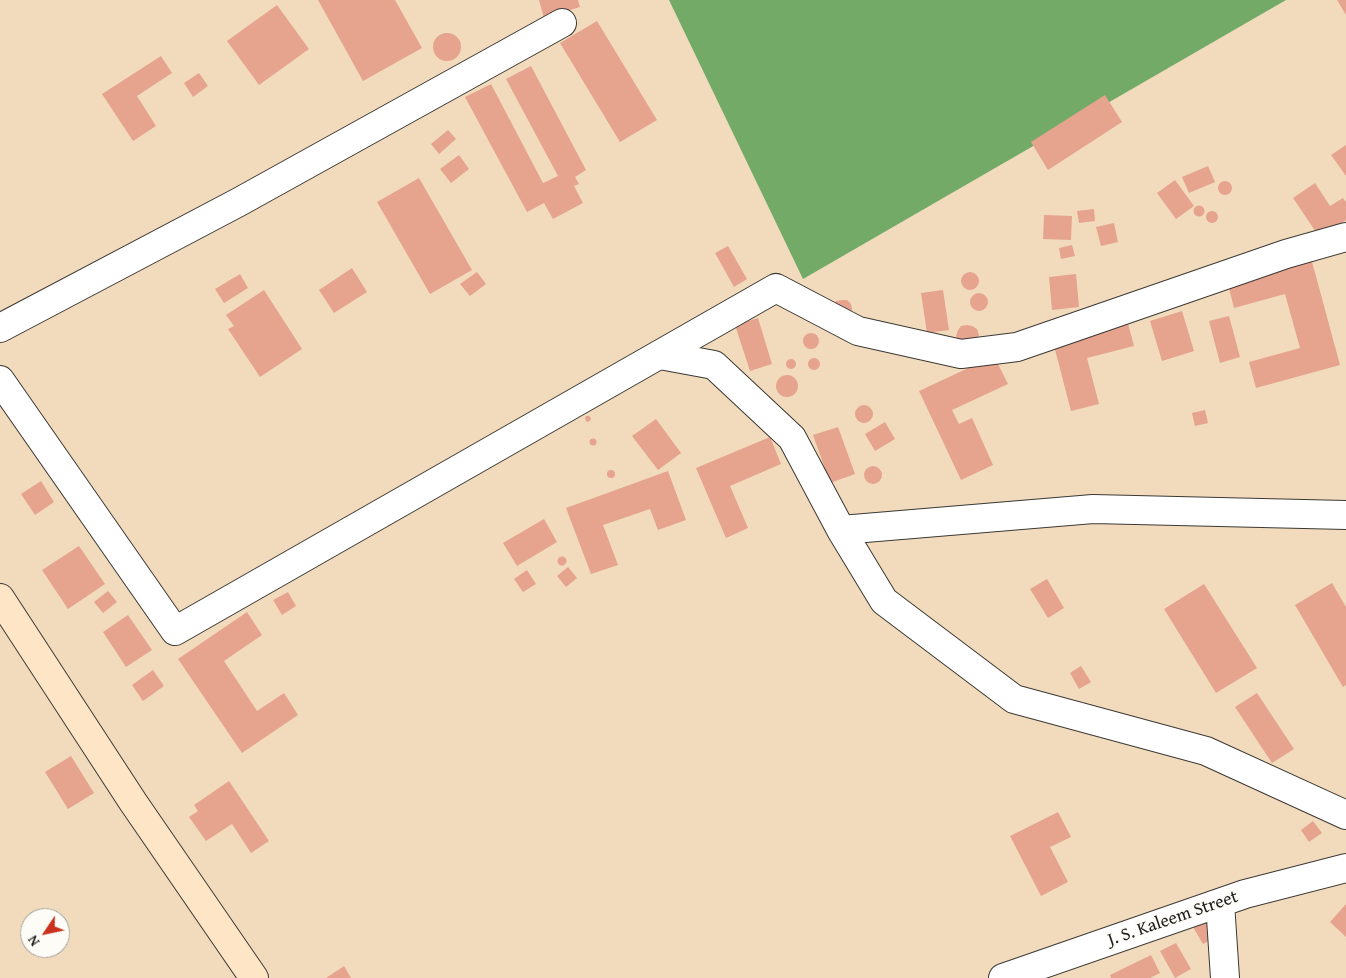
<!DOCTYPE html>
<html>
<head>
<meta charset="utf-8">
<style>
	body { margin:0 }
	#map { position:relative; width:1346px; height:978px; overflow:hidden; background:#f1dbbc; font-family:"Gentium Book Plus",serif }
	canvas { display:block }
	.north { position:absolute; left:20px; top:908px; width:50px; height:50px; box-sizing:border-box; background:#fdfcf7; border:1px solid #a3a29f; border-radius:50%; rotate:236deg; font-size:14px; font-weight:700; line-height:20px; text-align:center; color:#1c1c1c }
	.north::after { content:''; display:block; margin:auto; width:18px; height:22px; background:#c8321e; clip-path:polygon(50% 0,100% 100%,50% 72%,0 100%) }
</style>
</head>
<body>
<div id="map">
<canvas width="1346" height="978"></canvas>
<div class="north">N</div>
</div>
<script>
const ctx = document.querySelector('canvas').getContext('2d');
ctx.lineJoin = 'round';
function paint(path, color) { ctx.fillStyle = color; ctx.fill(path, 'evenodd'); }
function strokePath(path, color, width, dash) { ctx.strokeStyle = color; ctx.lineWidth = width; ctx.lineCap = dash ? 'butt' : 'round'; ctx.setLineDash(dash || []); ctx.stroke(path); }
function label(font, color, halo, rows, align = 'center') {
  ctx.font = font + ' "Gentium Book Plus",serif'; ctx.lineWidth = 4; ctx.setLineDash([]); ctx.textBaseline = 'middle'; ctx.strokeStyle = halo; ctx.fillStyle = color; for (const [text, x, y, turn = 0] of rows) {
    ctx.save(); ctx.translate(x, y); ctx.rotate((+turn || 0) * Math.PI / 180); ctx.textAlign = isNaN(turn) ? turn : align; if (halo) ctx.strokeText(text, 0, 0); ctx.fillText(text, 0, 0); ctx.restore();
  }
}
paint(new Path2D(`
	M669,0H1286L803,279Z`), '#74aa68');
paint(new Path2D(`
	M318,0H395L422,48L363,81Z
	M539,0H578L580,7L544,18Z
	M1337,0H1346V15Z
	M277,5L309,49L259,85L227,41Z
	M597,21L657,120L620,142L560,43Z
	M433 47a14 14 0 1 1 28 0a14 14 0 1 1-28 0Z
	M161,56L172,73L137,96L156,126L133,141L102,94Z
	M531,66L586,170L575,177L579,184L574,186L583,203L553,219L544,203L527,212L465,97L491,84L543,183L558,176L506,79Z
	M199,73L208,86L193,97L184,83Z
	M1105,95L1122,122L1048,170L1031,142Z
	M448,130L456,139L439,154L431,144Z
	M1346,145V176L1331,155Z
	M459,155L469,169L451,183L440,169Z
	M1208,166L1215,182L1189,193L1182,177Z
	M419,178L472,270L430,294L377,202Z
	M1175,180L1194,206L1176,219L1157,193Z
	M1218 188a7 7 0 1 1 14 0a7 7 0 1 1-14 0Z
	M1315,183L1330,206L1343,198L1346,202V220L1320,238L1293,198Z
	M1193.5 211a5.5 5.5 0 1 1 11 0a5.5 5.5 0 1 1-11 0Z
	M1094,209L1095,221L1079,223L1077,211Z
	M1206 217a6 6 0 1 1 12 0a6 6 0 1 1-12 0Z
	M1044,215L1072,216L1071,240L1043,239Z
	M1114,223L1118,242L1101,246L1096,227Z
	M1072,245L1075,256L1061,259L1059,248Z
	M728,246L747,279L734,287L715,253Z
	M1311,258L1340,365L1256,388L1249,362L1300,348L1285,294L1234,308L1227,280Z
	M352,268L367,292L334,313L319,290Z
	M961 281a9 9 0 1 1 18 0a9 9 0 1 1-18 0Z
	M477,272L486,284L470,296L460,284Z
	M240,274L248,288L224,303L215,289Z
	M1076,274L1079,307L1052,310L1049,277Z
	M264,290L302,349L260,377L228,329L234,326L226,315Z
	M943,290L949,330L927,333L921,293Z
	M970 302a9 9 0 1 1 18 0a9 9 0 1 1-18 0Z
	M842,300H847L851,304L852,309L851,314L833,305L836,301Z
	M1182,311L1194,351L1162,361L1150,321Z
	M1229,316L1240,357L1220,363L1209,321Z
	M758,318L772,364L750,371L735,325Z
	M1127,320L1134,346L1087,358L1099,404L1071,411L1052,338Z
	M967,325L972,326L977,329L979,335L977,340L958,341L956,336L958,330L961,326Z
	M803 341a8 8 0 1 1 16 0a8 8 0 1 1-16 0Z
	M994,356L1008,384L952,410L959,424L972,418L993,465L961,480L919,391Z
	M808 364a6 6 0 1 1 12 0a6 6 0 1 1-12 0Z
	M786 364a5 5 0 1 1 10 0a5 5 0 1 1-10 0Z
	M776 386a11 11 0 1 1 22 0a11 11 0 1 1-22 0Z
	M855 414a9 9 0 1 1 18 0a9 9 0 1 1-18 0Z
	M1205,410L1208,423L1195,426L1192,413Z
	M586,416H589L591,418L590,421L587,422L585,419Z
	M656,419L681,453L658,470L632,436Z
	M885,422L895,439L875,451L865,434Z
	M838,427L855,474L830,483L813,435Z
	M770,437L781,464L730,486L748,528L726,538L696,468Z
	M589.5 442a3.5 3.5 0 1 1 7 0a3.5 3.5 0 1 1-7 0Z
	M864 475a9 9 0 1 1 18 0a9 9 0 1 1-18 0Z
	M607 474a4 4 0 1 1 8 0a4 4 0 1 1-8 0Z
	M668,471L686,520L658,530L650,509L603,525L618,565L591,574L566,508Z
	M41,481L54,502L35,515L21,494Z
	M544,519L557,542L517,566L503,543Z
	M79,546L105,584L68,609L42,570Z
	M557.5 561a4.5 4.5 0 1 1 9 0a4.5 4.5 0 1 1-9 0Z
	M568,567L577,578L566,587L557,576Z
	M527,570L536,584L523,592L514,579Z
	M1047,579L1064,608L1048,618L1030,589Z
	M1332,583L1346,607V685L1343,687L1295,605Z
	M1204,584L1257,668L1216,693L1164,609Z
	M108,591L117,602L103,613L94,602Z
	M288,592L296,606L282,615L273,600Z
	M247,612L262,635L224,661L257,711L284,693L298,715L242,753L178,659Z
	M128,615L152,650L126,667L103,632Z
	M1081,666L1091,682L1079,689L1070,673Z
	M153,670L164,686L143,701L132,685Z
	M1257,693L1294,749L1272,763L1235,707Z
	M71,756L94,793L68,809L45,772Z
	M229,781L269,841L251,853L232,824L206,841L189,817L198,811L194,805Z
	M1058,812L1071,837L1050,847L1068,882L1041,896L1010,836Z
	M1313,821L1322,833L1309,842L1301,830Z
	M1346,904V937L1330,922Z
	M1205,919L1216,937L1203,944L1193,927Z
	M1176,943L1191,969L1175,978L1160,951Z
	M1151,955L1160,973L1150,978H1111L1110,975Z
	M344,966L351,978H326Z`), '#e6a38e');
const street = new Path2D(`
	M0,328L239,202L562,23
	M660,355L714,365L792,438L841,530L1093,509L1346,515
	M0,380L175,631L776,288L858,331L961,354L1017,347L1286,254L1346,237
	M841,530L884,601L1014,699L1206,751L1346,815
	M1220,903L1225,978
	M1003,978L1245,894L1346,868`);
const secondary = new Path2D(`
	M0,598L133,802L254,978`);
strokePath(street, '#3c3934', 30);
strokePath(secondary, '#3c3934', 30);
strokePath(street, '#fff', 28);
strokePath(secondary, '#fee5c5', 28);
label('18px', '#1c1c1c', '#fdfcf7', [
	["J. S. Kaleem Street",1173,919,-19]
]);
</script>
</body>
</html>
